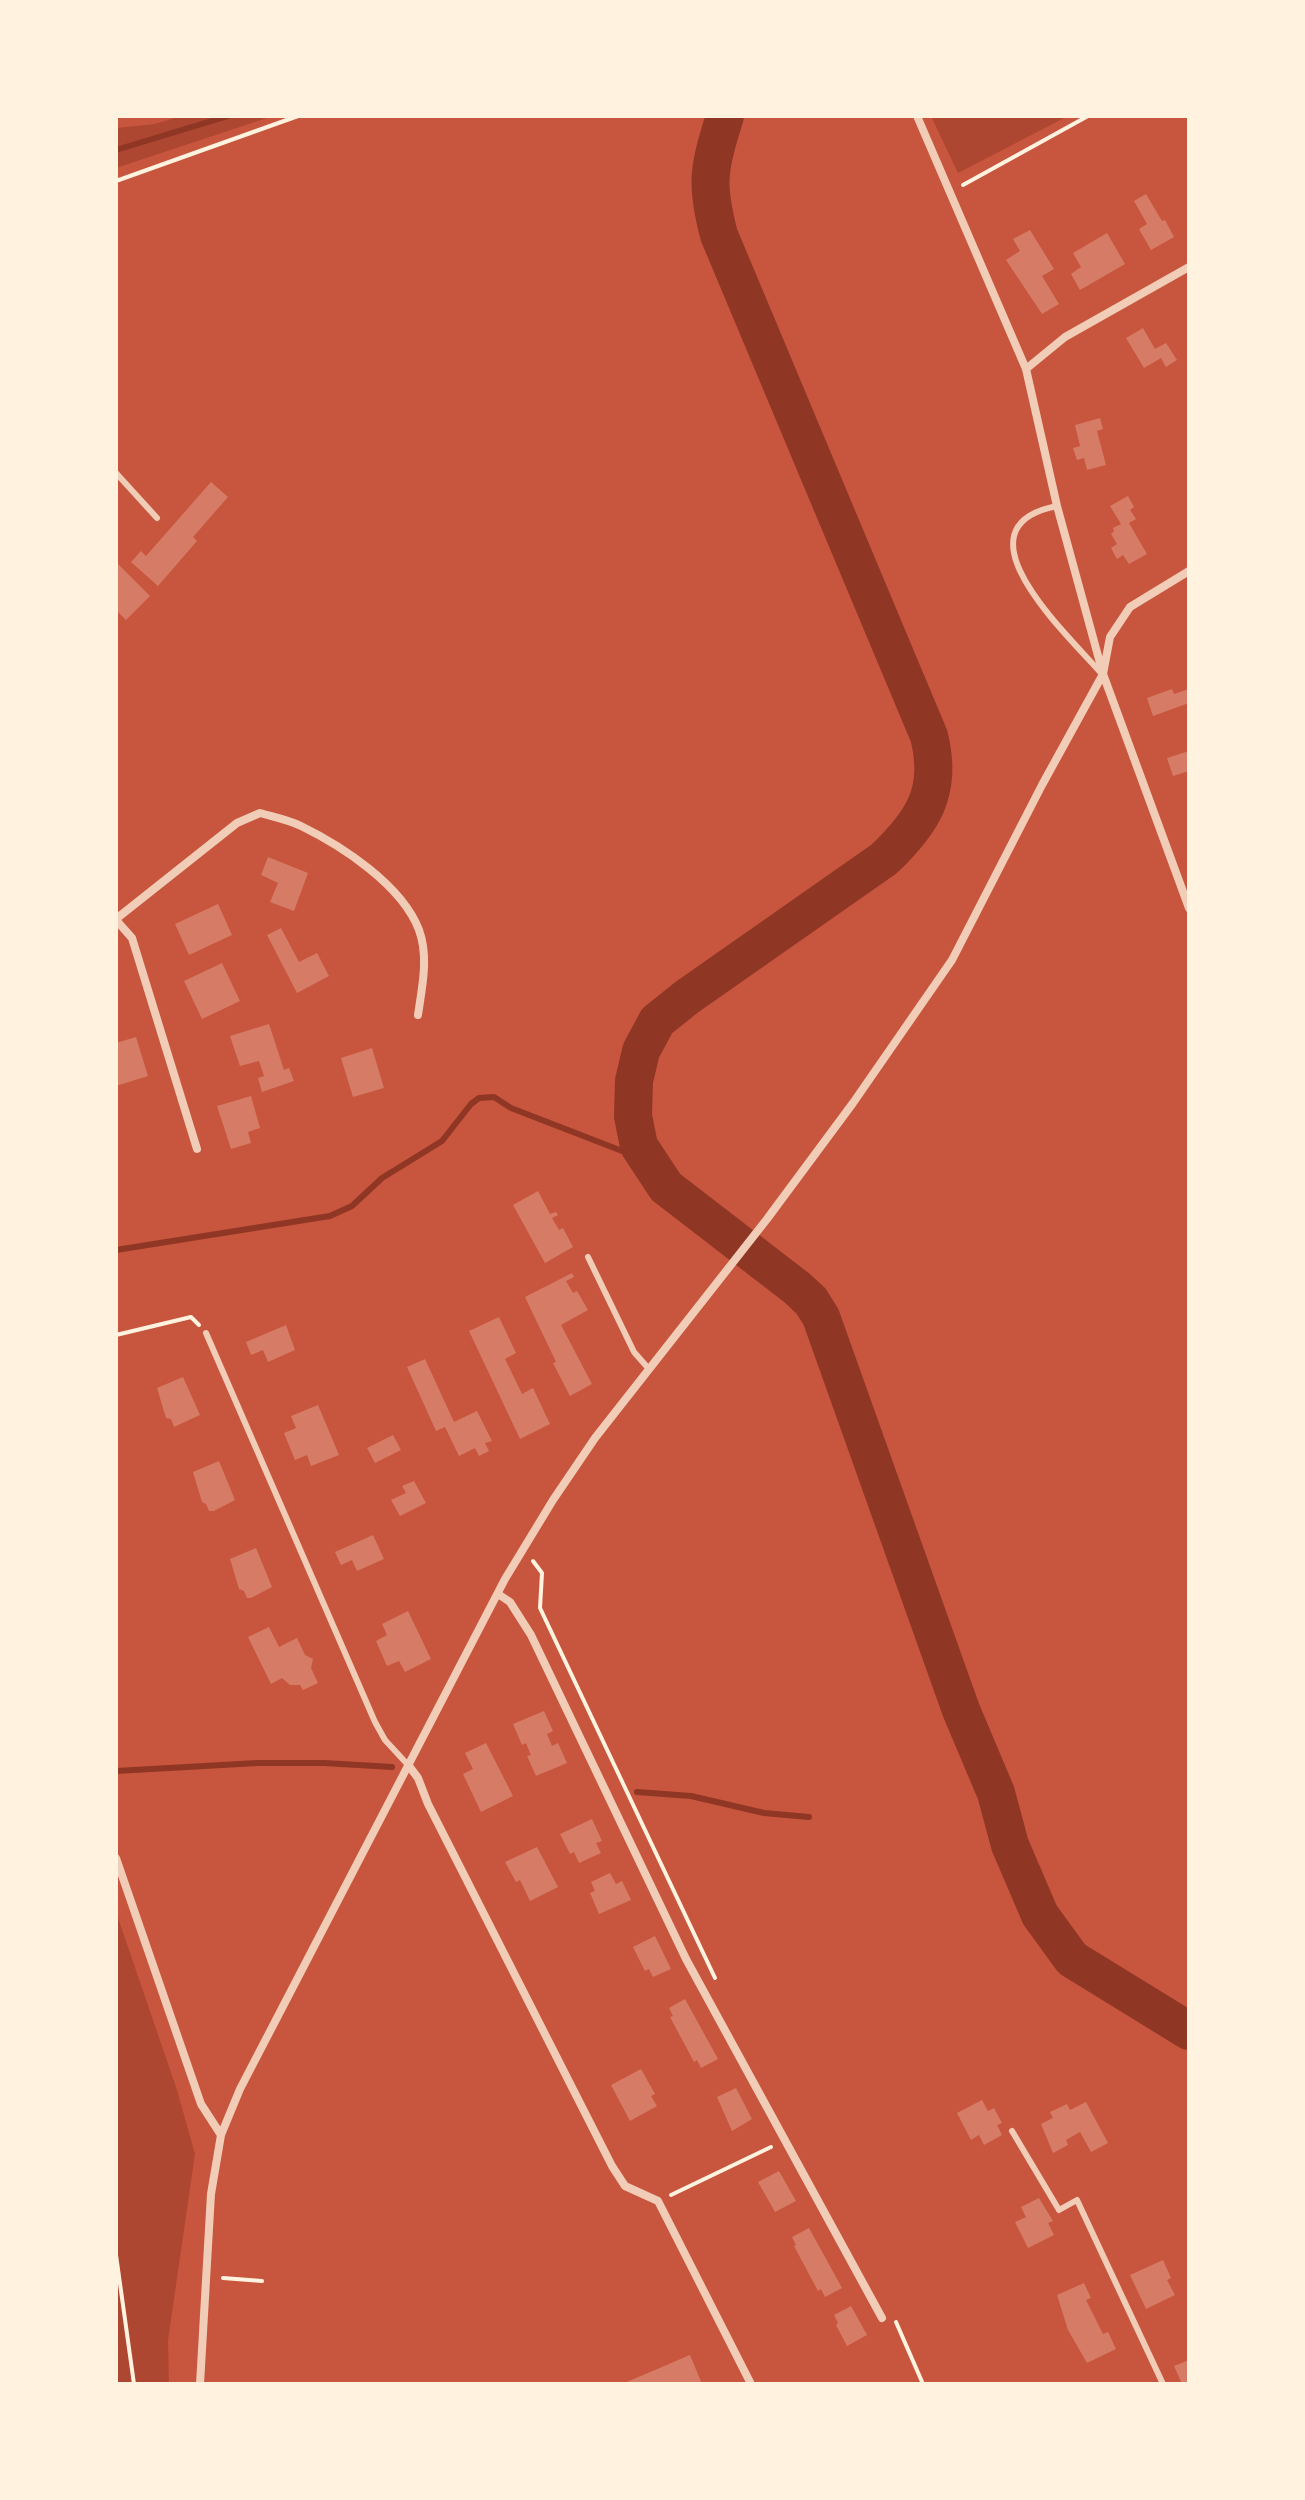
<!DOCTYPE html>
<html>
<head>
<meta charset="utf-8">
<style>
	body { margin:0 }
	#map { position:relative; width:1305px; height:2500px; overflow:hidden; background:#c8553d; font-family:Inter,sans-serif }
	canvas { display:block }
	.frame { position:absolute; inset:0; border:118px solid #fff3e0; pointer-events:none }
</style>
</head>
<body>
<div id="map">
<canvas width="1305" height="2500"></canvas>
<div class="frame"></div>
</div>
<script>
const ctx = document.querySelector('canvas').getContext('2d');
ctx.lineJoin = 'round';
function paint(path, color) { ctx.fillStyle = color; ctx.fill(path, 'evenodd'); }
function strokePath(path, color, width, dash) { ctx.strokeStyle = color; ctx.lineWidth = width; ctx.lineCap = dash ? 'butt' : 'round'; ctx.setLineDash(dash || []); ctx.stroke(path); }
paint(new Path2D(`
	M181,116H273L116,168V128L155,124Z
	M931,116H1068L958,173Z
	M116,1912L177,2090L195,2154L168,2340L169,2384H116Z`), '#ae4732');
strokePath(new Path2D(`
	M116,150L228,116
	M116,1250L330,1216L352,1206L382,1178L442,1141L471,1104L479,1098L494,1097L511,1108L648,1161
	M116,1771L257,1763H324L392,1767
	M637,1792L691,1796L764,1813L809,1817`), '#8f3625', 6);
strokePath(new Path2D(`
	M725,116C709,168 705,182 719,235L929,736C943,791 923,822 884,859L687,997L657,1021L641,1051L634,1081L633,1116L639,1146L666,1187L797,1288L811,1301L821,1317L961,1710L996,1793L1010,1845L1040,1915L1072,1959L1189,2031`), '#8f3625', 38);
paint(new Path2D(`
	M1146,194L1162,221L1165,220L1174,237L1151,250L1139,229L1147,224L1134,201Z
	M1030,230L1054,269L1042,276L1059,304L1042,314L1006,260L1020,251L1013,239Z
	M1107,233L1125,264L1080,290L1071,274L1081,267L1073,253Z
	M1143,328L1155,349L1166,343L1177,360L1166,367L1161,358L1144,368L1126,338Z
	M1100,418L1103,429L1097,431L1106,465L1087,470L1084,458L1077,460L1073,448L1080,446L1075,425Z
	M211,482L228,497L193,537L197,541L158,586L131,562L141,551L146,556Z
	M1128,496L1134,507L1130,510L1136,519L1129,523L1147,554L1129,564L1123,555L1117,559L1111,548L1117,544L1111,534L1114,531L1113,528L1121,524L1110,506Z
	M116,562L150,596L126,620L116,610Z
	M1172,689L1174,694L1189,689V703L1153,716L1147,698Z
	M1189,751V771L1173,776L1167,758Z
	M268,857L308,873L294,911L270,902L278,883L261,875Z
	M218,904L232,935L189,955L175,924Z
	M281,928L299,962L317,953L329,976L297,993L267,935Z
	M222,963L240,1001L202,1019L184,981Z
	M269,1024L284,1070L289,1068L294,1081L262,1092L258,1078L264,1076L259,1061L240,1066L230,1036Z
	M136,1037L148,1076L116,1086V1043Z
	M372,1048L384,1088L353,1097L341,1058Z
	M251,1096L260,1128L248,1132L251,1143L231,1149L217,1106Z
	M538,1191L550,1214L556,1212L558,1215L552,1218L559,1230L563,1228L573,1247L545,1263L513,1205Z
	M572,1273L574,1277L566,1281L573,1293L577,1291L588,1310L561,1325L592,1384L570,1396L553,1363L556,1362L525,1297Z
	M499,1317L516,1353L505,1359L510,1369L522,1394L533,1388L550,1424L520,1439L469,1331Z
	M286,1325L295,1350L268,1362L263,1350L251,1355L246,1342Z
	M425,1359L454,1422L477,1411L492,1441L485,1443L489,1451L479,1456L475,1448L459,1456L445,1427L436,1431L407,1367Z
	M183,1377L200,1415L174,1427L171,1419L166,1418L157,1388Z
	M318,1405L339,1455L311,1466L307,1455L295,1460L284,1433L296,1428L291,1416Z
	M393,1435L401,1450L375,1463L367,1448Z
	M219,1461L235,1500L214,1511H209L206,1504L202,1502L193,1472Z
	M414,1481L426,1503L400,1516L391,1500L406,1493L402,1486Z
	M373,1535L384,1559L357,1571L352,1560L341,1565L335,1552Z
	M256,1548L272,1587L251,1598H247L244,1591L239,1589L230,1559Z
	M408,1611L431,1659L405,1672L399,1661L387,1666L376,1641L387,1635L382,1624Z
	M269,1627L279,1647L297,1638L305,1655L313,1659L311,1668L318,1683L303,1690L300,1685H290L282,1678L271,1684L248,1637Z
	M544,1711L553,1731L547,1734L552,1746L558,1743L567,1763L536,1776L527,1756L531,1755L527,1746L526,1743L522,1745L513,1724Z
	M486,1743L513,1796L481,1812L463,1774L473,1769L465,1753Z
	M592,1819L602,1841L596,1843L601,1853L579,1863L574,1852L570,1854L560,1834Z
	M537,1847L558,1887L530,1901L520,1880L516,1882L505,1862Z
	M610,1873L616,1884L622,1881L631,1900L599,1914L590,1893L595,1891L591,1882Z
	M655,1936L671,1969L653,1977L649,1969L645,1971L633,1947Z
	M685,1999L718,2059L701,2068L697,2060L694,2062L670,2017L673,2016L669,2008Z
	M641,2069L655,2094L651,2096L657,2106L630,2121L611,2085Z
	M736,2088L752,2119L732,2131L717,2097Z
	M982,2100L988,2111L994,2108L1002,2123L997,2125L1002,2135L984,2145L979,2135L971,2140L957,2113Z
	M1086,2102L1108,2143L1091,2152L1080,2132L1066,2140L1068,2145L1053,2153L1041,2124L1053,2118L1050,2112L1067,2104L1070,2110Z
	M779,2171L796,2201L775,2212L758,2182Z
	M1039,2198L1053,2221L1048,2223L1054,2235L1028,2248L1015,2222L1026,2217L1021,2207Z
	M809,2228L842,2288L825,2297L821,2289L818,2291L794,2246L796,2245L792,2237Z
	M1163,2260L1171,2278L1167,2280L1175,2295L1146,2309L1130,2275Z
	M1084,2283L1091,2298L1086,2300L1103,2334L1108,2332L1116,2349L1087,2363L1068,2330L1057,2295Z
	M851,2306L867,2335L847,2346L836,2325L838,2323L834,2315Z
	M690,2355L702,2384H622Z
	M1189,2360V2384H1182L1174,2366Z`), '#d67c66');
strokePath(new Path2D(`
	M116,181L298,116
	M963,185L1088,116
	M116,1335L191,1317L199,1325
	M533,1561L542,1573L540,1608L715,1978
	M671,2195L771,2147
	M116,2255L134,2384
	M223,2278L262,2281
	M896,2322L923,2384`), '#fff3e0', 4);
strokePath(new Path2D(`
	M116,473L157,518
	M1057,506C950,527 1068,635 1101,673
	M588,1257L634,1352L648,1368
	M206,1333L375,1722L385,1740L409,1766
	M1012,2131L1059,2210L1077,2200L1163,2384`), '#f1ccb7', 6);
strokePath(new Path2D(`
	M917,116L1026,369L1057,506L1103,674L1189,908
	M1026,369L1065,337L1189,267
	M116,919L237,823L260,813C274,817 289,820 301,826C342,846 402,885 419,930C429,957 422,987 418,1015
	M116,920L132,938L197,1149
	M498,1594L510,1602L531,1635L686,1959L882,2318
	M409,1766L418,1778L428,1804L612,2166L625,2186L658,2201L751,2384
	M116,1858L201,2104L221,2135
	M200,2384L211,2194L221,2135L240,2089L505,1579L553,1500L595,1438L767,1219L853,1103L952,960L1042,785L1103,674L1110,637L1130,607L1189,571`), '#f1ccb7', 8);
</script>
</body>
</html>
